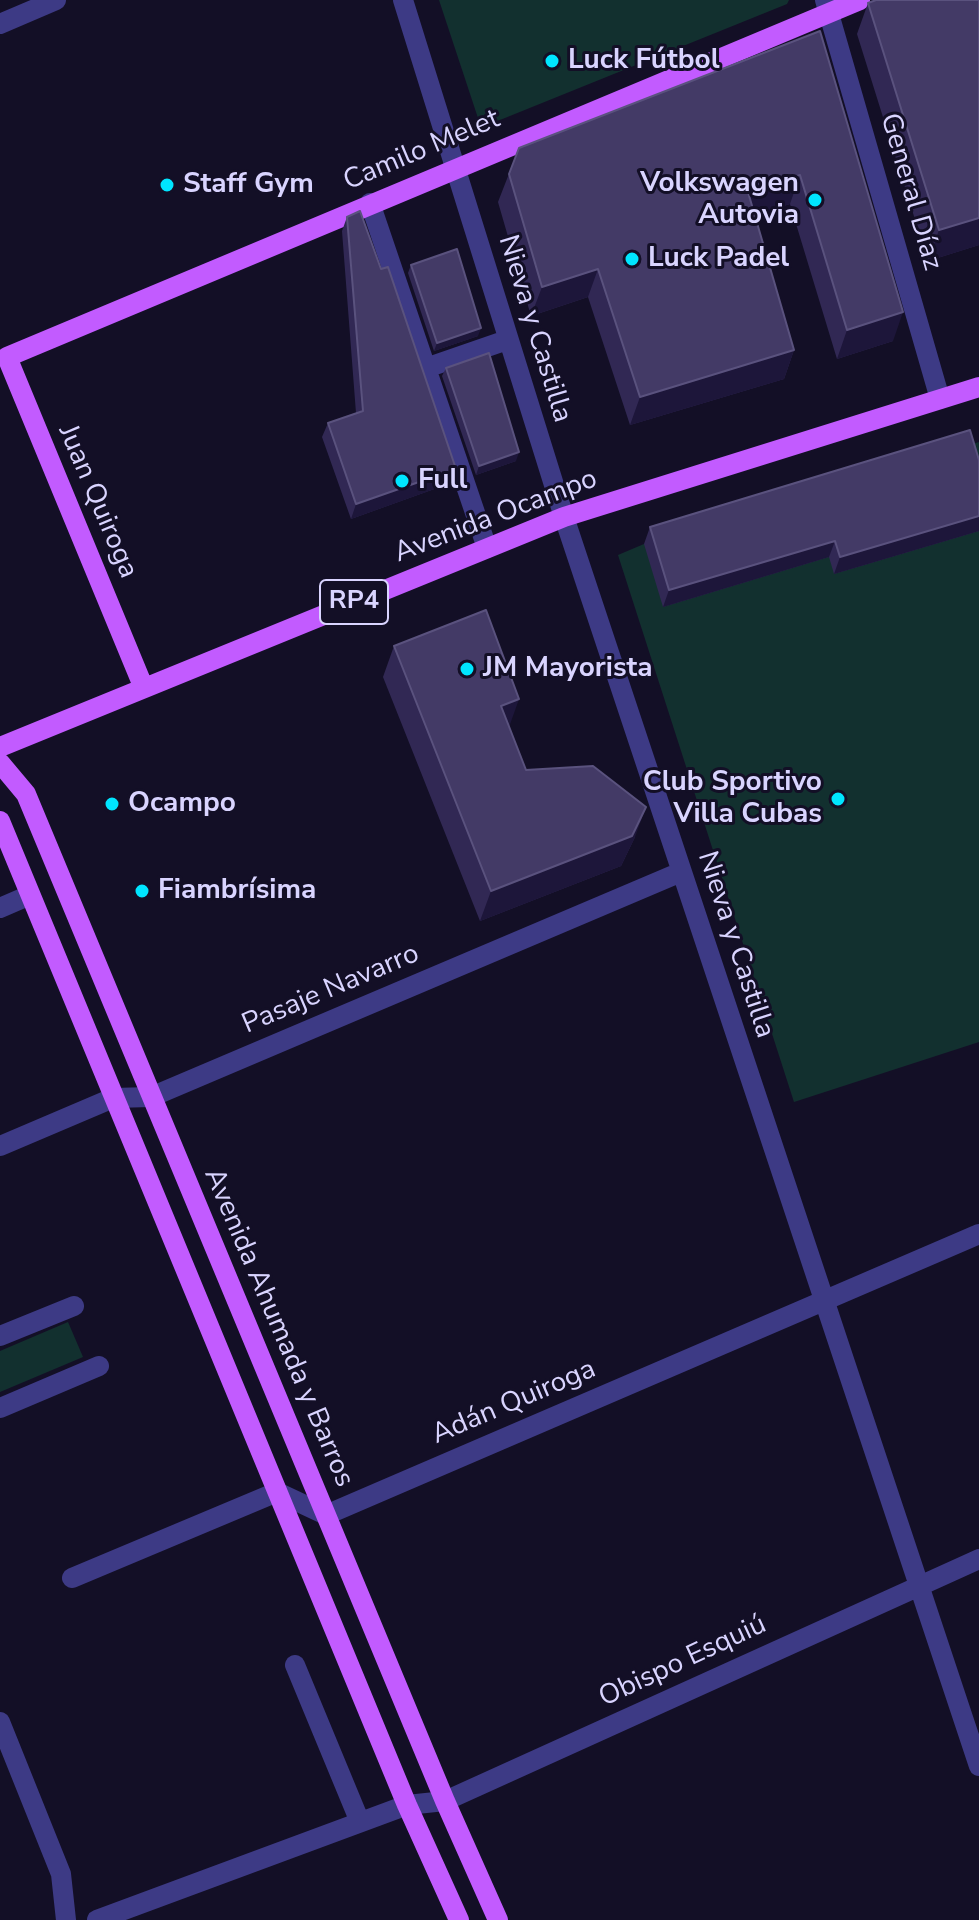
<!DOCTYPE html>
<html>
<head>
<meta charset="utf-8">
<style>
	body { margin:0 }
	canvas { display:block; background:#130f26 }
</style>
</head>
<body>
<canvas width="979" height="1920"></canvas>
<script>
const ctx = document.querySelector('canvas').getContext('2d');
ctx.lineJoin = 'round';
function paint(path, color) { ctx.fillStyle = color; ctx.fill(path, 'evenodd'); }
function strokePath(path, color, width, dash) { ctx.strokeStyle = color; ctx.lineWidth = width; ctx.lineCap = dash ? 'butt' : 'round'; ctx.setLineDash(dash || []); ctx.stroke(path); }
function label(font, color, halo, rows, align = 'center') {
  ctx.font = font + ' "Nunito Sans",sans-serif'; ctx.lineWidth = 6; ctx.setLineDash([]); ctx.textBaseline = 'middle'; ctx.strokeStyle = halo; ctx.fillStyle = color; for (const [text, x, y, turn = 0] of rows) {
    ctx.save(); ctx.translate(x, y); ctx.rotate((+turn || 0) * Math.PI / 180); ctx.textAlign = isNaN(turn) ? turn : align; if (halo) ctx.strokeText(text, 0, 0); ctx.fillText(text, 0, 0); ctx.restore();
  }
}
paint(new Path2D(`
	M439,0H789L787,4L495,122L478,118Z
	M979,442V1042L794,1102L618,555L644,544Z
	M68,1322L83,1357L0,1392V1351Z`), '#12302f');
strokePath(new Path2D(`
	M403,0L564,517L979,1766
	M825,0L940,399
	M0,24L56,0
	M370,203L487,548
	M426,368L507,340
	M0,908L30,895
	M0,1146L113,1098L151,1097L681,872
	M0,1336L74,1306
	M0,1408L99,1366
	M72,1578L277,1492L326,1515L979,1234
	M295,1665L360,1822
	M0,1722L61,1874L66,1920
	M97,1920L407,1805L445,1801L979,1559`), '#3d3a85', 20);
strokePath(new Path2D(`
	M143,686L7,357L860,0
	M0,747L564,517L979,387
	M0,763L26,794L445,1801L498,1920
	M0,821L407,1805L459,1920`), '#c25bff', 20);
paint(new Path2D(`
	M868,3L979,245L928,261L857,34Z
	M820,31L893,341L837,359L790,204L754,215L794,350L784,379L630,425L588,297L531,316L498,202L519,148Z
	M347,217L456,469L451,483L351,519L322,437L328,423L356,413L342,231Z
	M411,265L478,336L434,351L408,273Z
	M446,368L516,461L476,475L442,376Z
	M979,460V531L834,574L829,557L663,607L644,544L650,527Z
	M394,646L509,726L526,770L635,837L621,866L480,921L383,677Z`), '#312854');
paint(new Path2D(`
	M800,175L790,204L737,221L748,192Z
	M979,218V245L928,261L939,230Z
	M598,269L588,297L531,316L542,287Z
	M903,312L893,341L837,359L847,330Z
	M481,328L478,336L434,351L437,343Z
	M794,350L784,379L630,425L640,397Z
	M519,452L516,461L476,475L479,466Z
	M456,469L451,483L351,519L356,504Z
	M979,516V531L834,574L840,557Z
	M835,541L829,557L663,607L669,590Z
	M519,699L508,730L501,706Z
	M646,807L635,837L621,866L480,921L491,891Z`), '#1d163a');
const building = new Path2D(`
	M876,0H979V218L939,230L868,3Z
	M820,31L903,312L847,330L800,175L748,192L794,350L640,397L598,269L542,287L509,174L519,148Z
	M360,211L381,269L388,267L456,469L356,504L328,423L363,411L347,217Z
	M457,249L481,328L437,343L411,265Z
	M489,353L519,452L479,466L446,368Z
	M970,430L979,460V516L840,557L835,541L669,590L650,527Z
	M486,610L519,699L501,706L526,770L593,766L646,807L632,836L491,891L394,646Z`);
paint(building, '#433a66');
strokePath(building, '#5a527e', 2);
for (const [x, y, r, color] of [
	[552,61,8,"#00e5ff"],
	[167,185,8,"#00e5ff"],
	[815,200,8,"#00e5ff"],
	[632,259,8,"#00e5ff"],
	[402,481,8,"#00e5ff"],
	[467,669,8,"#00e5ff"],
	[838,799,8,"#00e5ff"],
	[112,804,8,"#00e5ff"],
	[142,891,8,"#00e5ff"]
]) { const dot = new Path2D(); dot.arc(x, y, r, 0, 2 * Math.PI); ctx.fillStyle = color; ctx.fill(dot); strokePath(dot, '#130f26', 3); }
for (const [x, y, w] of [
	[354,602,68]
]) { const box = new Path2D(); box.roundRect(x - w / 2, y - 22, w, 44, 6); ctx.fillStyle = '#130f26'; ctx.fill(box); strokePath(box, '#d9d4ff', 2); }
label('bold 26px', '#d9d4ff', null, [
	["RP4",354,602]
]);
label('bold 28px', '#d9d4ff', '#130f26', [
	["Luck Fútbol",568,61],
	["Volkswagen",799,184,"right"],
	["Autovia",799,216,"right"],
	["Staff Gym",183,185],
	["Luck Padel",648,259],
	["Full",418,481],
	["JM Mayorista",483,669],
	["Club Sportivo",822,783,"right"],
	["Villa Cubas",822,815,"right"],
	["Ocampo",128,804],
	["Fiambrísima",158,891]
], 'left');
label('28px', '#d9d4ff', '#130f26', [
	["Camilo Melet",422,151,-23],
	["General Díaz",910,192,74],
	["Nieva y Castilla",534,329,73],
	["Juan Quiroga",97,502,67],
	["Avenida Ocampo",496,517,-21],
	["Nieva y Castilla",735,945,72],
	["Pasaje Navarro",331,990,-23],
	["Avenida Ahumada y Barros",278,1328,67],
	["Adán Quiroga",514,1403,-23],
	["Obispo Esquiú",683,1662,-25]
]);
</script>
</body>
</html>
